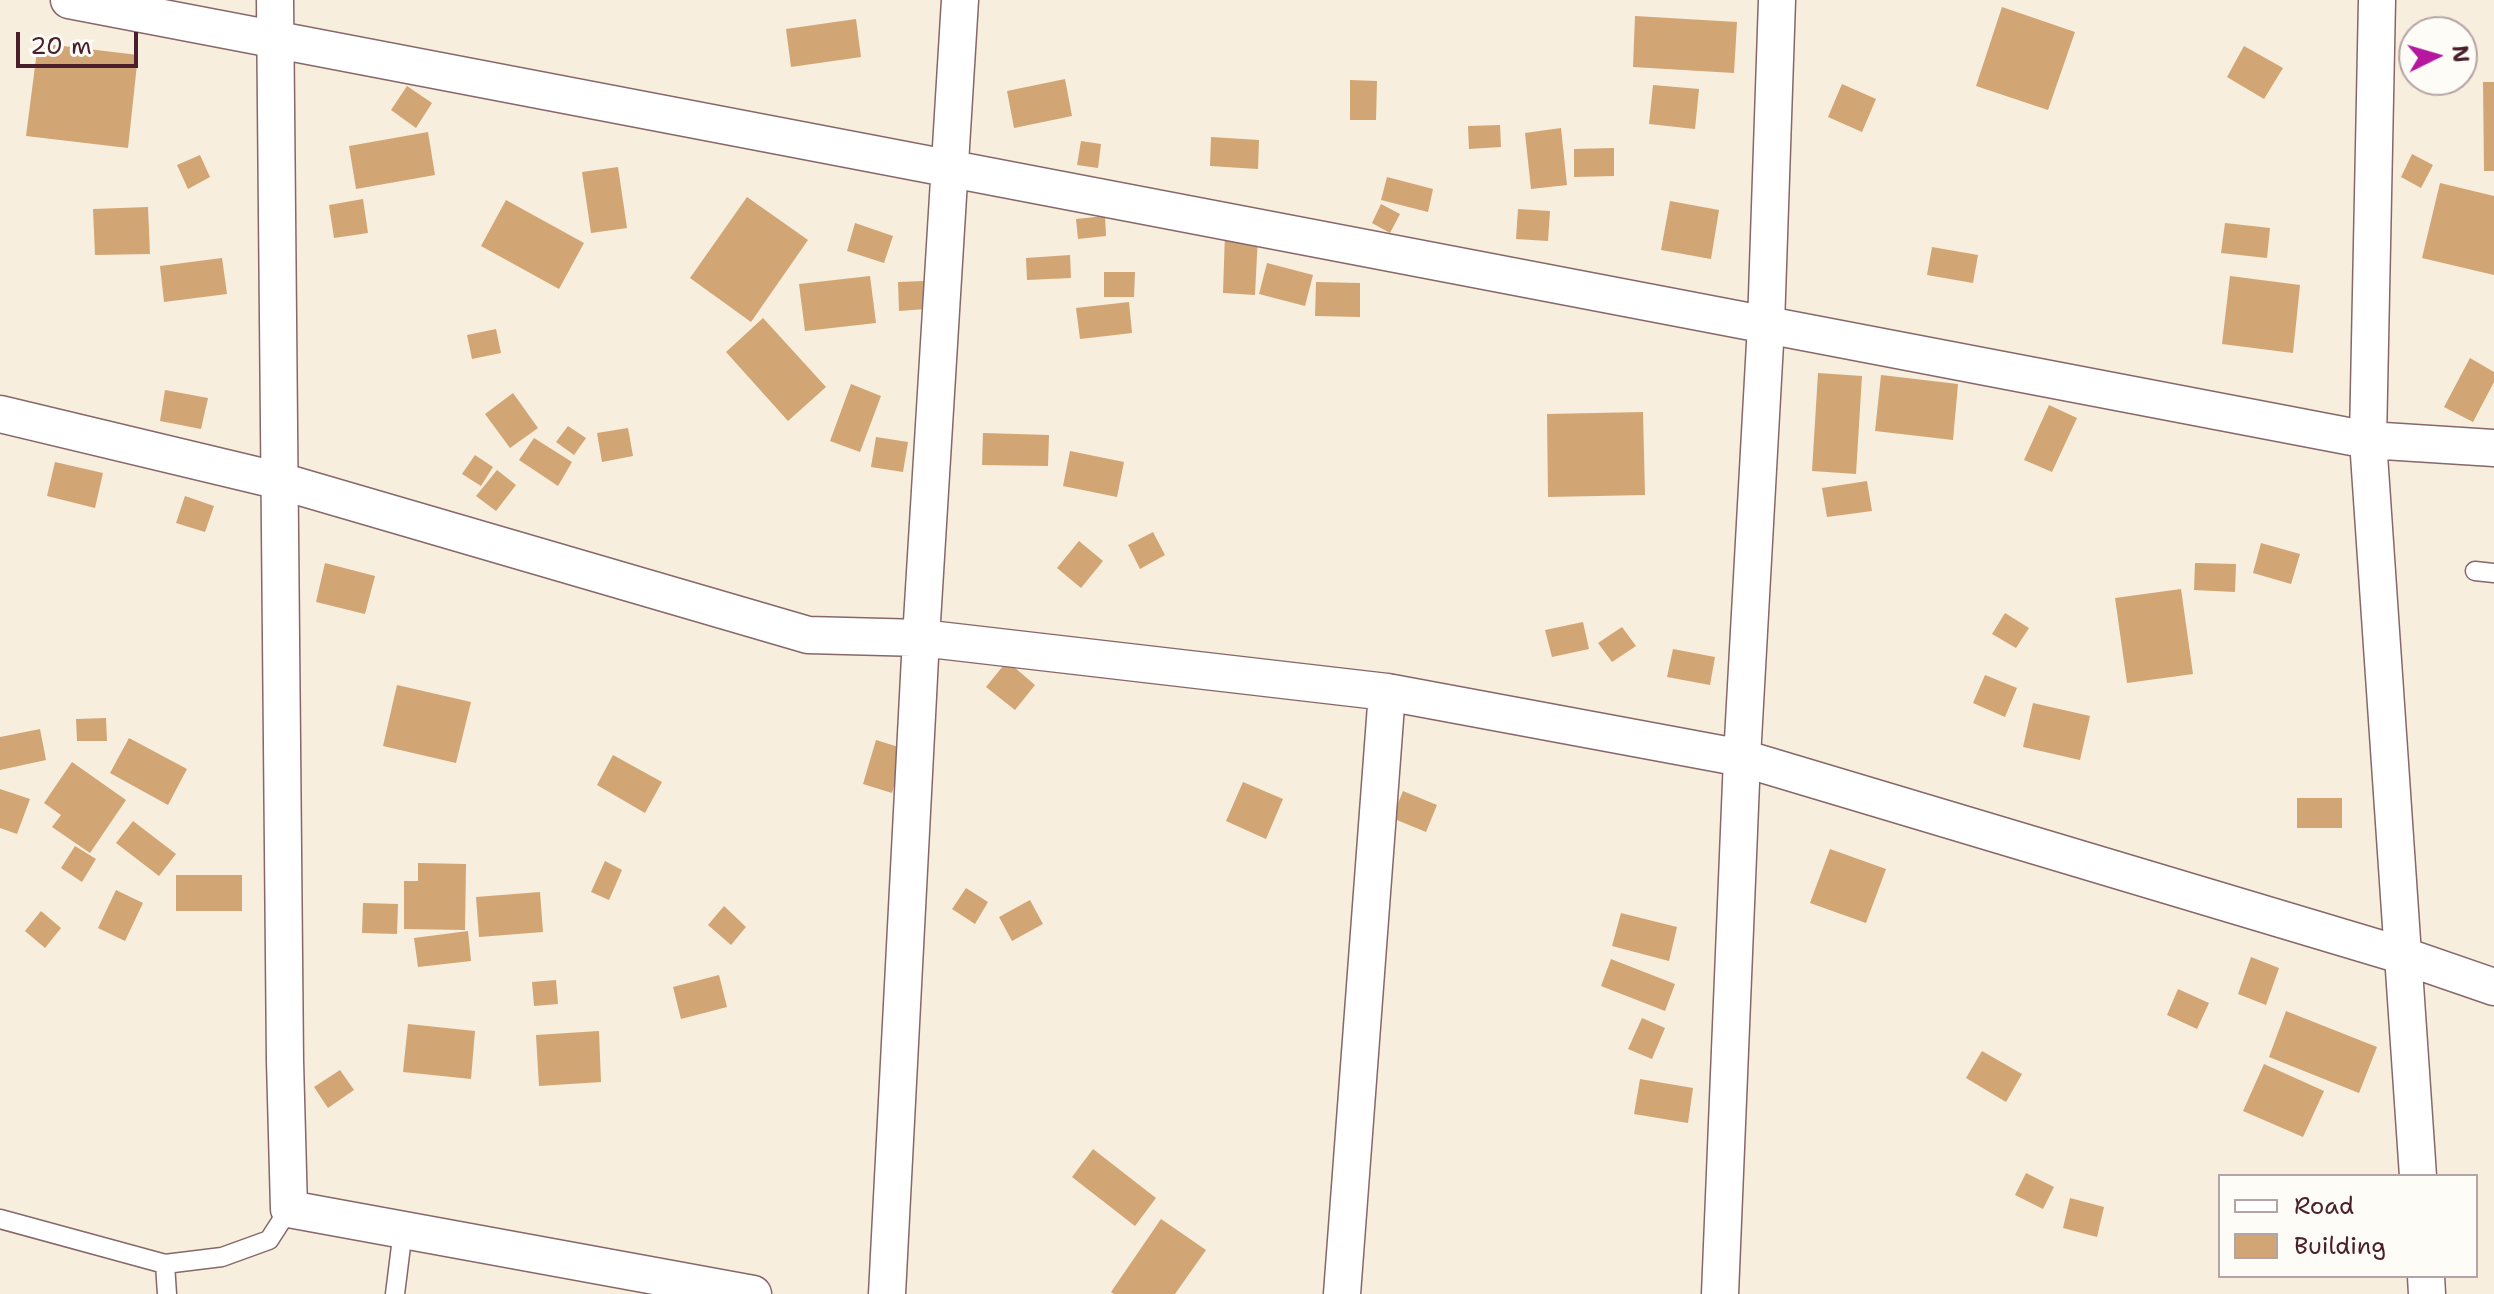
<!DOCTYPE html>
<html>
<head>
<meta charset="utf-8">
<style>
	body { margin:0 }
	#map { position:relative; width:2494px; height:1294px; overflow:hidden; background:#f7eedd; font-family:"Shantell Sans",sans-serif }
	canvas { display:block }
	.legend { position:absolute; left:2218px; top:1174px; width:260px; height:104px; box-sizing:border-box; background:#fdfcf7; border:2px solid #b5a4a5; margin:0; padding:10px 14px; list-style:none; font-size:24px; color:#4a1f2b }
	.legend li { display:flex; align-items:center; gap:16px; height:40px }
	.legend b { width:40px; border:2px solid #b5a4a5 }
	.north { position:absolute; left:2398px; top:16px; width:80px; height:80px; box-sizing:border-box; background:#fdfcf7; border:2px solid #b5a4a5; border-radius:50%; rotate:85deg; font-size:22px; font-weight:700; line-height:32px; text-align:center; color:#4a1f2b }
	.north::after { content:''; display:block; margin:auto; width:28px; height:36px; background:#b5179e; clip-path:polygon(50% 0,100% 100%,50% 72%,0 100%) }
	.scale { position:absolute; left:16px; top:32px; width:122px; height:36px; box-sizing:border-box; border:4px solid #4a1f2b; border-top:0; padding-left:10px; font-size:24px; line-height:28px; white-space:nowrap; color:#4a1f2b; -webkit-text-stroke:6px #fdfcf7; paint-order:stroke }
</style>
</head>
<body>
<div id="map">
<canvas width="2494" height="1294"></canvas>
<ul class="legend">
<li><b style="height:10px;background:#fff"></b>Road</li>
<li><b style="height:22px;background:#d2a575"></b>Building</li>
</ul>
<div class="north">N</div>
<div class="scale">20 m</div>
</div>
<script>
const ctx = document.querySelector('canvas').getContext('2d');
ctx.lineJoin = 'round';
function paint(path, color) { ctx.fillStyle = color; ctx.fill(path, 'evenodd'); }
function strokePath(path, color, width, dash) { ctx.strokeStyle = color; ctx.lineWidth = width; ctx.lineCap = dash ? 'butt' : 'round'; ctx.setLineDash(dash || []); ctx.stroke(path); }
paint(new Path2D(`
	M2002,7L2075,32L2048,110L1976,86Z
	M1635,16L1737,22L1734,73L1633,67Z
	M856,19L861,57L791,67L786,29Z
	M38,43L138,55L128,148L26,136Z
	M2244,46L2283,68L2264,99L2227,77Z
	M1065,79L1072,116L1014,128L1007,91Z
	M1350,80L1377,81L1376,120H1350Z
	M2483,82H2494V171H2484Z
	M1842,84L1876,99L1862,132L1828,117Z
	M1653,85L1699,89L1695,129L1649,124Z
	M407,86L432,103L416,128L391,110Z
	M1500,125L1501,147L1469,149L1468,126Z
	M1561,128L1567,185L1531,189L1525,133Z
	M428,132L435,175L356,189L349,146Z
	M1211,137L1259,140L1258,169L1210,166Z
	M1081,141L1101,144L1098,168L1077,165Z
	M1614,148V176L1574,177V149Z
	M2412,154L2433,165L2421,188L2401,177Z
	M200,155L210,177L188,189L177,165Z
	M618,167L627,228L591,233L582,172Z
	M1387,177L1433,189L1428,212L1381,200Z
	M2440,183L2494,196V275L2422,258Z
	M747,197L808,240L751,322L690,278Z
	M363,199L368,233L334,238L329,205Z
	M506,200L584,243L559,289L481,246Z
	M1670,201L1719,210L1711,259L1661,250Z
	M1381,204L1400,214L1390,233L1372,223Z
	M148,207L150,254L95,255L93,209Z
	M1518,209L1550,211L1548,241L1516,239Z
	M1105,216L1106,236L1078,239L1076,219Z
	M855,223L893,236L884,263L847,251Z
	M2225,223L2270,228L2267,258L2221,253Z
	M1225,233L1258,235L1255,295L1223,293Z
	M1932,247L1978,255L1973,283L1927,275Z
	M1070,255L1071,278L1027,280L1026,258Z
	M222,258L227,294L164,302L160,266Z
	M1267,263L1313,275L1305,306L1259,294Z
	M1104,272H1135L1134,297H1104Z
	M870,276L876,323L805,331L799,284Z
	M2230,276L2300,285L2293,353L2222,344Z
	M924,281L926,309L899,311L898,282Z
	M1316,282L1360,283V317L1315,316Z
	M1129,302L1132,333L1080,339L1076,308Z
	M763,318L826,387L788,421L726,352Z
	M496,329L501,353L472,359L467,335Z
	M2470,358L2494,372V382L2473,422L2444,407Z
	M1818,373L1862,376L1856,474L1812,471Z
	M1881,375L1958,384L1953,440L1875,431Z
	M851,384L881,396L860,452L830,441Z
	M165,390L208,398L201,429L160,421Z
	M513,393L538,428L510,448L485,414Z
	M2049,405L2077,418L2052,472L2024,460Z
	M1643,412L1645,495L1548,497L1547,414Z
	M568,426L586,438L574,455L556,442Z
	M628,428L633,456L602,462L597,433Z
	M983,433L1049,435L1048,466L982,465Z
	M876,437L908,442L903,472L871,467Z
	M534,438L572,462L558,486L519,460Z
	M1070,451L1124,462L1117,497L1063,486Z
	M475,455L493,467L481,486L462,474Z
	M55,462L103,473L95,508L47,496Z
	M497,470L516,485L496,511L476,496Z
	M1867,481L1872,511L1827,517L1822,488Z
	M185,496L214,506L205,532L176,523Z
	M1153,532L1165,555L1140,569L1128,545Z
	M1079,541L1103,561L1081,588L1057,568Z
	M2261,543L2300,554L2291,584L2253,573Z
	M325,563L375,576L365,614L316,602Z
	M2195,563L2236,564L2235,592L2194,590Z
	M2181,589L2193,674L2127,683L2115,598Z
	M2005,613L2029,628L2016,648L1992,634Z
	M1583,622L1589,649L1552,657L1545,630Z
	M1622,627L1636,646L1612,662L1598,643Z
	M1673,649L1715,657L1710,685L1667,677Z
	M1007,661L1035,685L1015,710L986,687Z
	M1985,675L2017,688L2005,717L1973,703Z
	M397,685L471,702L456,763L383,746Z
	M2033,703L2090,716L2080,760L2023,747Z
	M106,718L107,741H77L76,719Z
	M40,729L46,760L0,770V737Z
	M129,738L187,769L168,805L110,773Z
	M876,740L905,749L892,793L863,784Z
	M613,755L662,782L645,813L597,785Z
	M72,762L126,800L90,853L52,827L61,815L44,803Z
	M1243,782L1283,799L1266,839L1226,821Z
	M0,789L30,799L17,834L0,828Z
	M1403,791L1437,805L1426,832L1392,818Z
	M2297,798H2342V828H2297Z
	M133,821L176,854L159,876L116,843Z
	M75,846L96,859L82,882L61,868Z
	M1830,849L1886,869L1866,923L1810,903Z
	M605,861L622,870L609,900L591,892Z
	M418,863L466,864L465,930L404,929V881H418Z
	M176,875H242V911H176Z
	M966,888L988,902L975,924L952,909Z
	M116,890L143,903L125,941L98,928Z
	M540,892L543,932L479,937L476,897Z
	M1030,900L1043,924L1012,941L999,917Z
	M363,903L398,904L397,934L362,933Z
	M724,906L746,927L731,945L708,925Z
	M41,911L61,928L45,948L25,931Z
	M1621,913L1677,927L1669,961L1612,946Z
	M468,931L471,961L418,967L414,938Z
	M2251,957L2279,968L2266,1005L2238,994Z
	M1611,959L1675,984L1665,1011L1601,986Z
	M719,975L727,1007L681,1019L673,987Z
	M556,980L558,1004L534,1006L532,982Z
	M2178,989L2209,1003L2197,1029L2167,1015Z
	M2286,1011L2377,1047L2359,1093L2269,1057Z
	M1642,1018L1665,1028L1652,1059L1628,1049Z
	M408,1024L475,1031L471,1079L403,1072Z
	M599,1031L601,1082L539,1086L536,1035Z
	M1982,1051L2022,1074L2006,1102L1966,1078Z
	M2264,1064L2324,1091L2303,1137L2243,1111Z
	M340,1070L354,1090L328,1108L314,1087Z
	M1640,1079L1693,1088L1688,1123L1634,1114Z
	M1093,1149L1156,1198L1135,1226L1072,1177Z
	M2026,1173L2054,1187L2043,1209L2015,1195Z
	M2070,1198L2104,1207L2097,1237L2063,1228Z
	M1161,1219L1206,1250L1175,1294H1114L1111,1292Z`), '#d2a575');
const lane = new Path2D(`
	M2475,571L2494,573
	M0,1219L165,1264L222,1257L269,1240L289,1209
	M165,1264L167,1294
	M395,1294L403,1230`);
const street = new Path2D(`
	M69,0L2368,440L2494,448
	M275,0L285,1061L289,1209L753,1294
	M2377,0L2368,440L2418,1176
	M0,414L280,481L808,635L921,638L1387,692L1742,758L2401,955L2494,987
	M2426,1276L2427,1294
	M887,1294L921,638L960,0
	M1342,1294L1387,692
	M1720,1294L1742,758L1766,325L1777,0`);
strokePath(lane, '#876769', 21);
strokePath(street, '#876769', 39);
strokePath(lane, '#fff', 18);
strokePath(street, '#fff', 36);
</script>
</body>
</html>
